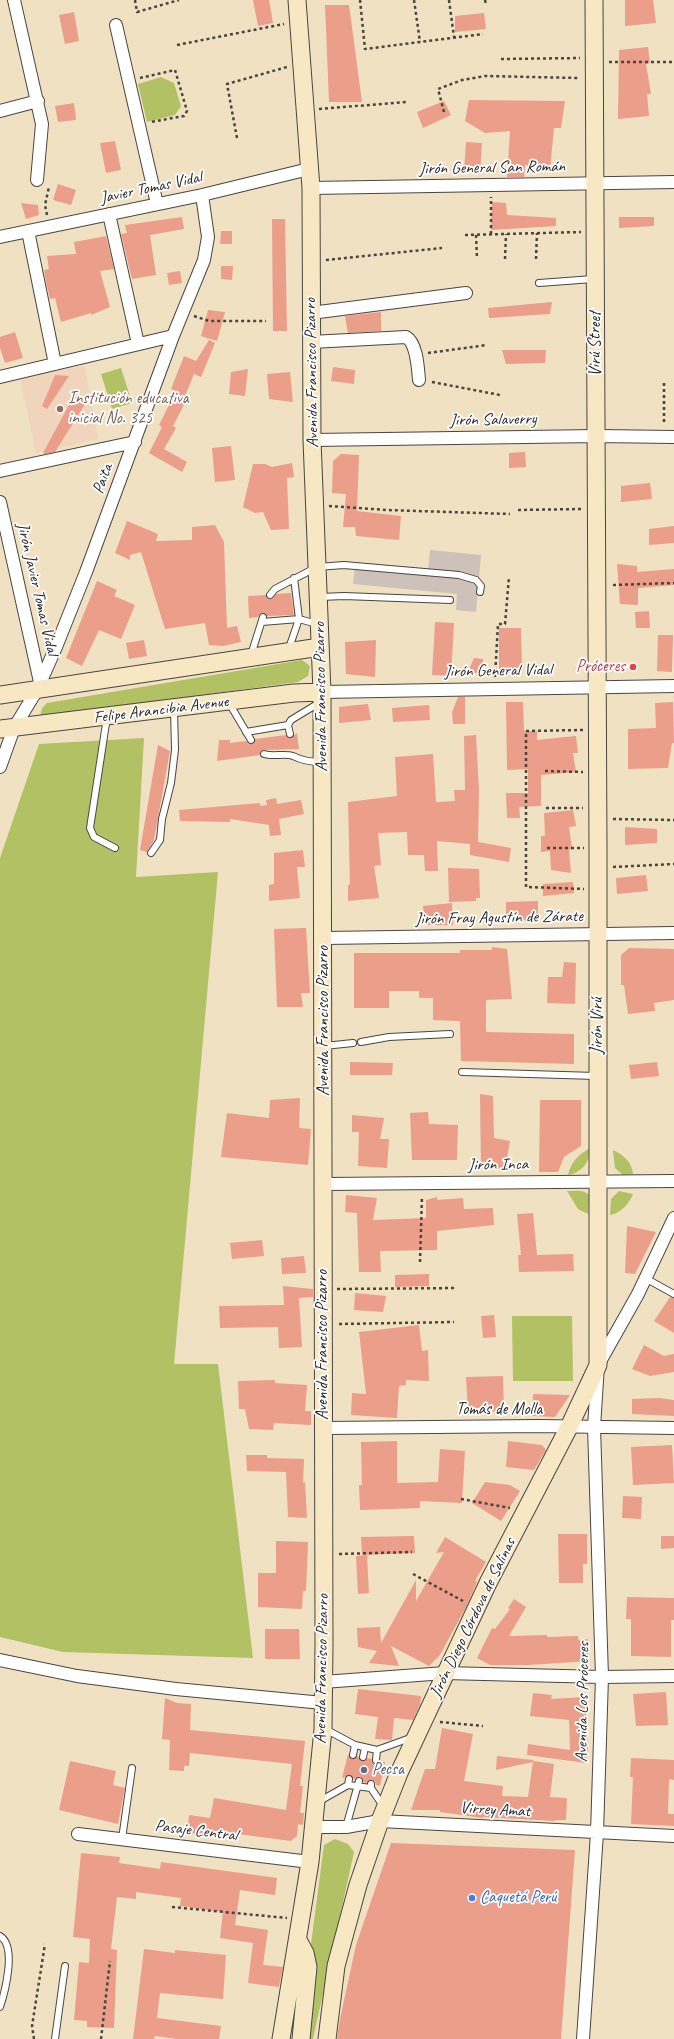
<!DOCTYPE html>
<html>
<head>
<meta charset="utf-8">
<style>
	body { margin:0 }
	canvas { display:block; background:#f0e1c3 }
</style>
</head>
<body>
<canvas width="674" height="2039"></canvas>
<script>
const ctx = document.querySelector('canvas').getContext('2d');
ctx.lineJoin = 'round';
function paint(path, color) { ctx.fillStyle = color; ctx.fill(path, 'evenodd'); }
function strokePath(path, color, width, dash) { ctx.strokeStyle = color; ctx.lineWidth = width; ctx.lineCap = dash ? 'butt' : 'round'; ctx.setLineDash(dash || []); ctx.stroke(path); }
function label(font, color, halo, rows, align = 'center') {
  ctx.font = font + ' Caveat,sans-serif'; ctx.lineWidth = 3.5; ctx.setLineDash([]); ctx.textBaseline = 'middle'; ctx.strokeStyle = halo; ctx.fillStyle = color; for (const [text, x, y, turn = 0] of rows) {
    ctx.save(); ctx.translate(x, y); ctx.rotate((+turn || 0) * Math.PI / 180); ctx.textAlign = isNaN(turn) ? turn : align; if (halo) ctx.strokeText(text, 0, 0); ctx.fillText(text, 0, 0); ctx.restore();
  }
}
paint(new Path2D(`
	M85,366L98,439L36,453L20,378Z`), '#f0d5bc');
paint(new Path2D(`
	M430,550L481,555L476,612L456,610L457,594L353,584L355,564L428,571Z`), '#cec1b9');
paint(new Path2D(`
	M161,77L174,83L181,106L175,115L147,122L138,84Z
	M121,368L132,403L112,409L101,374Z
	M302,660L310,666L308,676L298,682L40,717L42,708L47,703Z
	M144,738L136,877L218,872L174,1364H218L253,1658L63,1652L0,1637V858L39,744Z
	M590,1148C590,1163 581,1173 568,1175C571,1162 578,1155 590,1148Z
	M613,1150C624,1155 632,1162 633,1174L623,1175L615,1168Z
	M567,1191C575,1191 583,1189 589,1195L588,1214L578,1209Z
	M619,1191L633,1194C629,1204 621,1213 610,1215L611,1199Z
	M512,1316H572L573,1381H513Z
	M335,1839L348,1844L354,1852L313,2039H309L315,1957L311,1944L324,1845Z`), '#b1c164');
paint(new Path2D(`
	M253,0H269L273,23L258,26Z
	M625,0H653L656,23L625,26Z
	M325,5H349L362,102H329Z
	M74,12L79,41L65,44L59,15Z
	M484,13L486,29L455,32V16Z
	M648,47L650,63L646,64L651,94H647L649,116L618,119L619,50Z
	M469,100L565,101L561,128H554L550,169L525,165L524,177H507L510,131L485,133L465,121Z
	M444,101L451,115L423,128L417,112Z
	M74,103L76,120L58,122L55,106Z
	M115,141L121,170L106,173L100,143Z
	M466,142L482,143L480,174L464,171Z
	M58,184L76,190L71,205L53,200Z
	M492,202L506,203L507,215L556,218V226L491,230Z
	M21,203L38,205L39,215L26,219Z
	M182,217L184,229L150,235L156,275L132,279L121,234L127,233L125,225Z
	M619,217H654V226L619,228Z
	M272,219H285L287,331H273Z
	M221,231H232V244H220Z
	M106,236L114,269L100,271L110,307L91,315V313L61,322L55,298L50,299L46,282L44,270L49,269L47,256L76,254L74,242Z
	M221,266H233L232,280L221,279Z
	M180,271L182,283L169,285L167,273Z
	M552,302L550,314L489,318L488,308Z
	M208,310L225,312L217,341L201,336Z
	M381,312V331L348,333L345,316Z
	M15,332L23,358L5,363L0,348V337Z
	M209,340L215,343L201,377L194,374L183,401L185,403L173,426L176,428L164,449L187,462L182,472L149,453L162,427L159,425L171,401L169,400L174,390L171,389L184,356L196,361Z
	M502,350H546L545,363L506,364Z
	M333,367L355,370L354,384L331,381Z
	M248,369L245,396L229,394L231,372Z
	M290,372L293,402L269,399L267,374Z
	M55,375L69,376L47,409L42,406Z
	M75,394L87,401L55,452L45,454L43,453Z
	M231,446L235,480L215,482L212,448Z
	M525,452L526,467L509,468V453Z
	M341,454L359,455L357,511L401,516L399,540L356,536L355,527H343L346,494L332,493L333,461Z
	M292,463L294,477L287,478L289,529L271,530L263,512L255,513L243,507L253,464H265L272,467Z
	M650,483L652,499L621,502V486Z
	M127,521L158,534L156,541L192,540V527L215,525L224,542L227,628L237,626L241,642L223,646L209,645L205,623L165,629L141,552L130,555V560L115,553Z
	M674,526V543L649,545V529Z
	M617,564L637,566V572L674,569V585L638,588V605L620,604Z
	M97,581L117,590L114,596L135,605L121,639L99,630L82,666L66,658Z
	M291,593L294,615L267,616L262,613L258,617L249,618L248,596L266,595L270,599L276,594Z
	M649,611L650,628H636L635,612Z
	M435,622L454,623L451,676L432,675Z
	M499,628H521L522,669H499Z
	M658,635H673L672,672L657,671Z
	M144,640L147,656L129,659L126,643Z
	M376,640L375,677L346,674L345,642Z
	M474,658L483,659V674L468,672Z
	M458,697H465V724H453L452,712Z
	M506,702H523L524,731H537V740L576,736L578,753H573L576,772L541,775V806L519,807L520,818H507L506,793H528V769L507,770Z
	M673,702L674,743H672L668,768L628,769V729L656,728L655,703Z
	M368,704L371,720L339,723V707Z
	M429,705L430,720L393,722L392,708Z
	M297,733L299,749L263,750L260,755L217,761L219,740H230V743L246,741L251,744L255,739L286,735L291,738Z
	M476,735L479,791L478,842L511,848L509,862L470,855V844L437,841L438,871H425L424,855H408L407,832L378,833L381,865L374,866L379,898L348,901V885L350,884L348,802L397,796L395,757L433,754L436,802L455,801L454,790H465L464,736Z
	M158,745L170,751L154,840L147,852L140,850Z
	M276,798L277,804L301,800L304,814L279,819L281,835L270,836L269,825L230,819V822L180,821L179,810L260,803V806L267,805L266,800Z
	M573,810L576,826L569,827L572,849L569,850L571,873L551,870L550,851L541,852V836H545L544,813Z
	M625,827L657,829V843L625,845Z
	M303,850L305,867H297L300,898L269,901V885L274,884V853Z
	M448,868L479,869L480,898H476V901L449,902Z
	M646,875L648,891L617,894L616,878Z
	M573,882L574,893L543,896V884Z
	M538,901V920L506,921V902Z
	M452,903L453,925H425L423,906Z
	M306,928L310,993H301L303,1007H277L274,929Z
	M492,947L507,949L512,999L486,1000V1032L574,1034V1064L461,1061L460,1021L433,1020V998H419V991H389V1008H354V953H460V950H492Z
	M629,948L674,949V1000L654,1003L655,1011L628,1014L624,985H621V955Z
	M564,962L576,963L575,1004L547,1003L548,977H562Z
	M350,1062L393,1063L392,1075H350Z
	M657,1062L659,1076L631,1079L629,1065Z
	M480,1094L493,1096L494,1138L510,1141L505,1169L481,1168Z
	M300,1098L299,1128L311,1129L308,1165L221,1157L227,1113L269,1118L270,1100Z
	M540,1100H581V1146L564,1157L558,1172H539Z
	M428,1112L429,1124L458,1125L457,1160H412L410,1113Z
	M352,1115L384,1118L380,1139H389L387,1168L358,1166L359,1132H352Z
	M346,1195L377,1198L373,1220L426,1218V1200L437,1197V1200L463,1198L464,1209L493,1208L494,1225L437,1231V1250L380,1251L381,1272H359L357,1213L345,1212Z
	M533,1213L537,1255L573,1254L574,1271L519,1272L518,1255H521L517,1214Z
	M627,1226L656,1232L635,1274L625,1273Z
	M262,1240L264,1256L232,1259L230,1243Z
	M304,1256L306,1273L282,1274L281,1258Z
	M429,1274V1286L395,1287V1275Z
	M283,1286L313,1289V1297L299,1298L302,1347L279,1348L278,1327L220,1328L219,1306L284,1305Z
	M355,1293L386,1296L383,1312L354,1310Z
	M670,1297L674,1298V1333L654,1321Z
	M494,1315L496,1337L483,1338L481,1316Z
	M419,1325L422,1351L428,1350L429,1381L406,1380V1385L399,1386L397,1418L351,1415L352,1393L366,1394L359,1332Z
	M644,1345L664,1356L674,1354V1372L650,1376L632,1369Z
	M503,1376L504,1411L468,1412L466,1377Z
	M275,1380V1383L307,1385L305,1411H311V1425L274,1423L273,1430L249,1429L245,1409H239L238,1381Z
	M533,1394L570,1395L555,1417L532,1416Z
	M659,1398L674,1400V1416L632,1414V1399Z
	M397,1441V1483L438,1482L440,1449L465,1451L462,1503L420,1501V1508L360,1510L359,1485H362L361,1442Z
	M508,1441L542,1445L546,1450L534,1470L506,1467Z
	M672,1445L674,1483L633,1485L631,1447Z
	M246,1455H267V1458L304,1459L303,1483L305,1482L307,1518L288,1517L286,1472L247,1471Z
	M485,1482L510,1485L520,1491L501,1521L472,1503Z
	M623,1496L642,1497L641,1519L622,1518Z
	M558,1534H587V1564H583V1583H559Z
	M414,1536L415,1553L362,1555L361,1537Z
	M661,1536H674V1548L661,1549Z
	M445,1537L486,1562L475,1581L477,1582L466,1607L440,1655L429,1666L391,1646L399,1666L369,1663L377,1651L358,1647L357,1628L380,1627L381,1643L416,1580V1601L444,1552L436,1553Z
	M276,1541L308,1542L306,1591H303L302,1609L258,1607V1573H276Z
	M367,1555L369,1593L358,1594L356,1556Z
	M627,1597L674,1598V1620H671V1657L631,1656V1619H626Z
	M514,1599L526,1607L509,1636L547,1635V1637L578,1636V1640L588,1639V1661L529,1665H490L477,1658L492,1628L495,1629L510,1609L508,1608Z
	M265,1629H299L300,1659H265Z
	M358,1689L421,1696L420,1705L413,1720L394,1718L392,1740L375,1739L378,1717L355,1714Z
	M666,1692L668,1725L636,1726L633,1694Z
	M533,1693L552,1695L551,1699L585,1697L588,1749L586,1763L527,1755L528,1744L570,1750L569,1720L530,1716Z
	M165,1698L177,1703L191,1704L190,1730L305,1741L300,1786H303L300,1813H304L303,1825L298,1824L297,1836L291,1841L238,1834L237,1839L187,1833L189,1815L210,1818L214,1798L286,1810L292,1764L190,1753L189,1766H184V1771L169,1770L170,1740L162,1739Z
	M442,1728L473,1734L464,1781L503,1786L502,1796L528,1797L533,1761L554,1764L550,1797L567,1798L566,1820H555V1821L483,1817V1818L440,1812V1810H411L425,1769H435Z
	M348,1754L352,1759L357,1756L362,1761L367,1758L372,1759L375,1764L380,1761L385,1762L380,1786L376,1785L375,1781L371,1780L367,1783L363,1782L362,1778L360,1777L355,1780L350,1775L342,1778Z
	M497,1756L533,1760V1762L496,1770Z
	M631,1758L674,1760V1780L669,1779L668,1814H674V1826L631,1824L633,1777H630Z
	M70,1761L116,1771L113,1785L125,1788L118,1824L59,1810Z
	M391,1843L575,1850L561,2039H337L340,2019L356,1945Z
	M81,1853L120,1857L119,1863L160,1869L161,1862L277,1878L275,1895L240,1890L235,1925L268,1930L263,1965L283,1967L279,1987L248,1983L253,1943L220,1938L223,1912L180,1906L181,1898L136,1892V1899L117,1897L111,1949L117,1950L114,2028L87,2027V2021L74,2020L79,1962L89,1963L90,1939L73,1937Z
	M144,1949L175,1953V1950L226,1955L223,1999L160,1993L157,2018L221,2026L219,2039H177L155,2036L154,2039H133Z`), '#eb9e89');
const service = new Path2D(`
	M539,283L593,279
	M294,578L299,619L317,624
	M270,595L275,589L317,567L344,565L459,575L476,580L481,586L480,592
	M320,597L344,596L450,600
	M262,622L299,619L288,651
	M251,655L263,617
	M229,703L251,740
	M107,717L90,828L94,837L115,848
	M246,732L288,725
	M290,734L288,725L291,720L319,703
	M264,754C273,757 285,753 293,756C301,760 312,762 321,762
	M151,853L160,840L162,819L171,783L175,750L174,709
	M361,1042L389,1037L450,1034
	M324,1046L353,1043
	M462,1072L596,1076
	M645,1278L674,1294
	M325,1729L355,1745L377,1750
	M353,1755L355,1745
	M363,1757L365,1748
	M376,1760L377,1750L413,1737
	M371,1784V1788L383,1806
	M348,1785L371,1788
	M318,1802L348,1785L349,1779
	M346,1827L359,1781
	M122,1839L132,1768
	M0,1936C17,1946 5,1992 0,2007
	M55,2039L65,1966`);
const minor = new Path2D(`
	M14,0L42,124L37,180
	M116,25L157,204
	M0,111L38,101
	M311,188L674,182
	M109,214L138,344
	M28,231L55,364
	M0,237L202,195L309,169
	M311,313L466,293
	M311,342L406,337C417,343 418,369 419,380
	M0,377L173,336
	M312,440L597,436L674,437
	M0,471L135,442
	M0,502L40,682
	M322,692L674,686
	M0,767L14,728L37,690L56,647L86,572L173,336L204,260L208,237L202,195
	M324,938L674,933
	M323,1184L674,1181
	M324,1428L539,1426L674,1428
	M0,1660L77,1676L176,1689L323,1703
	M323,1682L445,1673L602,1677L674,1676
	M314,1827H346L380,1821L674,1836
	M78,1834L310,1862
	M583,2039L597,1833L602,1677L594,1427L598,1365L638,1294L674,1218`);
const secondary = new Path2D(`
	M0,695L320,647
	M0,729L294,693L322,692
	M298,1940L305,1953L308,1967L301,2039
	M281,2039L310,1862L323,1729L324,1646L322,692L312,440L311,188L297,0
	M327,2039L336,1966L358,1885L380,1821L399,1773L488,1583L569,1427L598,1365V847L594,0`);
strokePath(service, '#494642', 8);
strokePath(minor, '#494642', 14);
strokePath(secondary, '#494642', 19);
strokePath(new Path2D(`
	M135,0L137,12L179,0
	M360,0L365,49L483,34
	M414,0L420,42
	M449,0L454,37
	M485,0L486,4
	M177,45L284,24
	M501,59L580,58
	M609,62H674
	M140,78L175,70L187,111L184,116L151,122
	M319,109L406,102
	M444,112L438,89L462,80L485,76L579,78
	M237,138L227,84L287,67
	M47,215L45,205L49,187
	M491,234V197
	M465,235L581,232
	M476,235L477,259
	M505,259L506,234
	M536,259L537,233
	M326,260L442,248
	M194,316L209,321H266
	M428,353L487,345
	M432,382L500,395
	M664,383V424
	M329,506L387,510L510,514
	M518,510L581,509
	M613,585L674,583
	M495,677L498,624H505L509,577
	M583,730L526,731V887L584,889
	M545,771L583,772
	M546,808H583
	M613,819L674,820
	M547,848H584
	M613,867L674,864
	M420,1262L422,1196
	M337,1289L457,1288
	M339,1324L454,1322
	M461,1499L510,1508
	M339,1554L412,1552
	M413,1574L463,1601
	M440,1722L483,1726
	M172,1907L287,1918
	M34,2039L32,2026L45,1944
	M101,2039L110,1961`), '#494642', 2.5, [3, 3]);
strokePath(service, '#fff', 6);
strokePath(minor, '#fff', 12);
strokePath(secondary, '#f7e8c3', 17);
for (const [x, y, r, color] of [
	[60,409,4,"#8d6e63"],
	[633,667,4,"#e0444e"],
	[364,1770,4,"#5c6f8a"],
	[472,1898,4,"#3f7fe0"]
]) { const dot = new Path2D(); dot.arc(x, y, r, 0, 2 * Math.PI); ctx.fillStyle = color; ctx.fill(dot); strokePath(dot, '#fff', 1.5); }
label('17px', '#2b2b2b', '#fff', [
	["Jirón General San Román",492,168,-1],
	["Javier Tomas Vidal",151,188,-12],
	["Virú Street",596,344,-90],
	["Avenida Francisco Pizarro",312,373,-91],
	["Jirón Salaverry",493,420,-1],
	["Paita",103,479,-70],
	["Jirón Javier Tomas Vidal",37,589,77],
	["Jirón General Vidal",498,671,-1],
	["Avenida Francisco Pizarro",321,697,-91],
	["Felipe Arancibia Avenue",161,710,-7],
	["Jirón Fray Agustín de Zárate",499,918,-1],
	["Avenida Francisco Pizarro",324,1021,-90],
	["Jirón Virú",598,1026,-90],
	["Jirón Inca",498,1165,-1],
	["Avenida Francisco Pizarro",323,1345,-90],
	["Tomás de Molla",499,1410],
	["Jirón Diego Córdova de Salinas",473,1618,-64],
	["Avenida Francisco Pizarro",322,1669,-89],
	["Avenida Los Próceres",583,1702,-89],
	["Virrey Amat",495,1810,3],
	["Pasaje Central",196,1831,7]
]);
label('17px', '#785e54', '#fff', [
	["Institución educativa",68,399],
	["inicial No. 325",68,419]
], 'left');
label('17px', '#be3a42', '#fff', [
	["Próceres",625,667]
], 'right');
label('17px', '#4e5e75', '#fff', [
	["Pecsa",372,1770]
], 'left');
label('17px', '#366cbe', '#fff', [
	["Caquetá Perú",480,1898]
], 'left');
</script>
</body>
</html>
